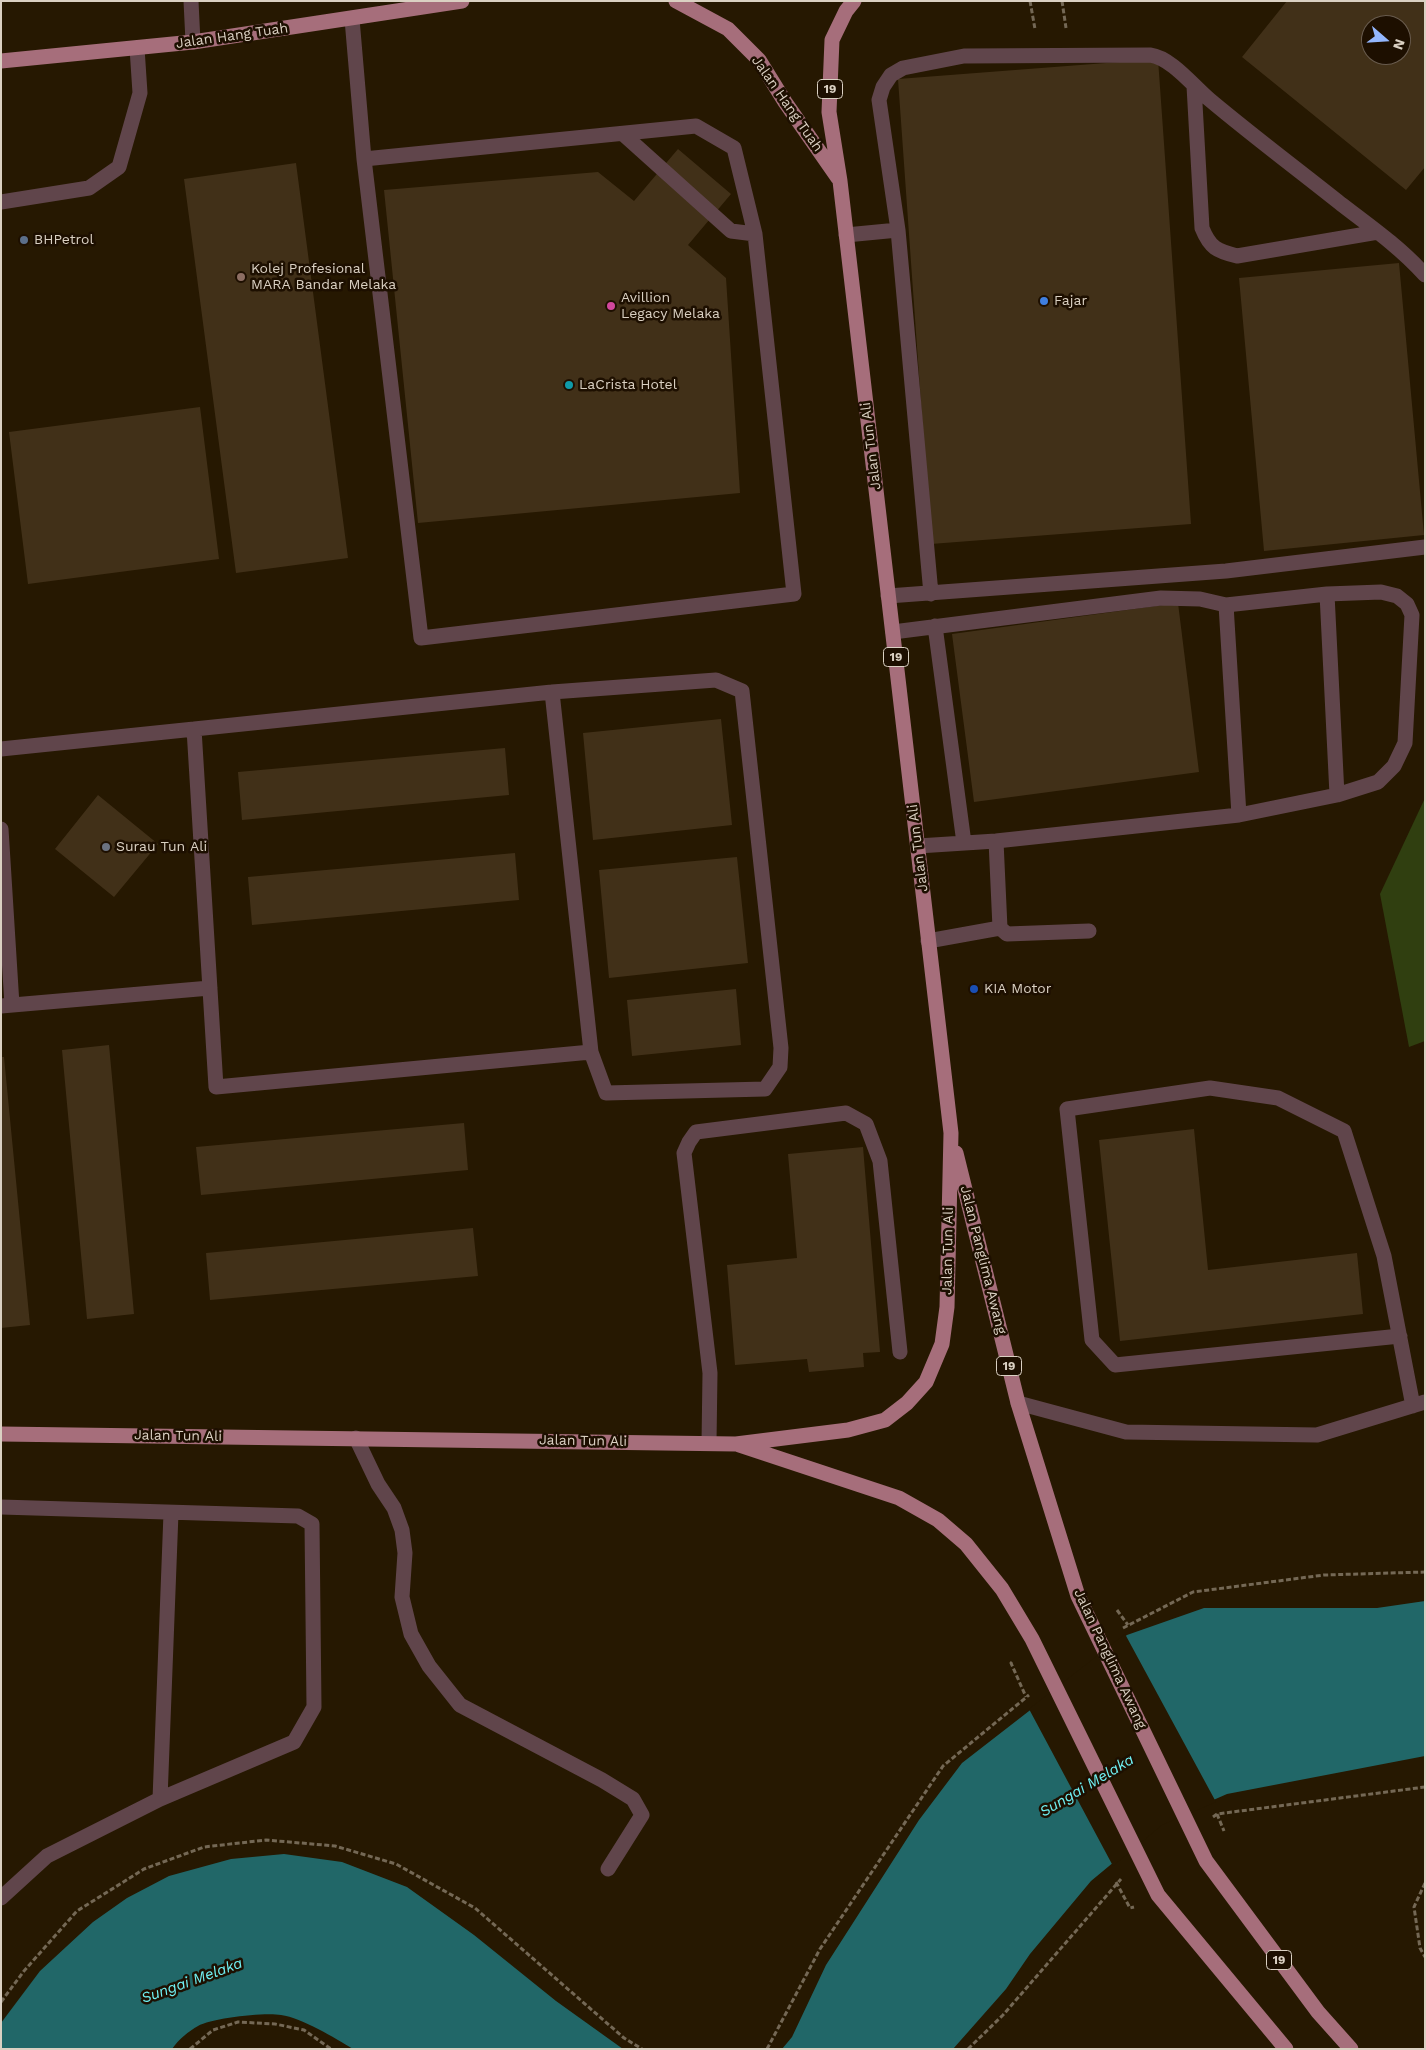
<!DOCTYPE html>
<html>
<head>
<meta charset="utf-8">
<style>
	body { margin:0 }
	#map { position:relative; width:1426px; height:2050px; overflow:hidden; background:#261801; font-family:"Work Sans",sans-serif }
	canvas { display:block }
	.frame { position:absolute; inset:0; border:2px solid #dad0c2; pointer-events:none }
	.north { position:absolute; left:1361px; top:15px; width:50px; height:50px; box-sizing:border-box; background:#1d0f00; border:1px solid #695c4e; border-radius:50%; rotate:109deg; font-size:14px; font-weight:700; line-height:20px; text-align:center; color:#dad0c2 }
	.north::after { content:''; display:block; margin:auto; width:18px; height:22px; background:#94b7fd; clip-path:polygon(50% 0,100% 100%,50% 72%,0 100%) }
</style>
</head>
<body>
<div id="map">
<canvas width="1426" height="2050"></canvas>
<div class="frame"></div>
<div class="north">N</div>
</div>
<script>
const ctx = document.querySelector('canvas').getContext('2d');
ctx.lineJoin = 'round';
function paint(path, color) { ctx.fillStyle = color; ctx.fill(path, 'evenodd'); }
function strokePath(path, color, width, dash) { ctx.strokeStyle = color; ctx.lineWidth = width; ctx.lineCap = dash ? 'butt' : 'round'; ctx.setLineDash(dash || []); ctx.stroke(path); }
function label(font, color, halo, rows, align = 'center') {
  ctx.font = font + ' "Work Sans",sans-serif'; ctx.lineWidth = 5; ctx.setLineDash([]); ctx.textBaseline = 'middle'; ctx.strokeStyle = halo; ctx.fillStyle = color; for (const [text, x, y, turn = 0] of rows) {
    ctx.save(); ctx.translate(x, y); ctx.rotate((+turn || 0) * Math.PI / 180); ctx.textAlign = isNaN(turn) ? turn : align; if (halo) ctx.strokeText(text, 0, 0); ctx.fillText(text, 0, 0); ctx.restore();
  }
}
paint(new Path2D(`
	M1425,798V1041L1409,1047L1380,894Z`), '#303f10');
paint(new Path2D(`
	M1425,1601V1756L1227,1794L1161,1823L1091,1881L1030,1954L1006,1989L953,2049H782L792,2037L826,1965L919,1820L962,1763L1127,1635L1204,1608H1377Z
	M284,1854L342,1862L407,1887L474,1935L556,2001L623,2049H353C335,2038 302,2018 281,2015C265,2012 211,2018 198,2026C189,2031 178,2040 172,2049H1V2023L40,1971L93,1922L127,1898L169,1876L231,1859Z`), '#216768');
paint(new Path2D(`
	M1125,1634L1216,1802L1162,1825L1113,1866L1029,1709Z`), '#261801');
paint(new Path2D(`
	M1287,1H1425V167L1406,190L1242,57ZM1371,25H1401V55H1371Z
	M1158,59L1191,524L931,544L898,79Z
	M678,149L731,194L688,245L726,278L740,493L418,523L384,190L598,172L634,201Z
	M296,163L348,558L236,573L184,179Z
	M1399,263L1424,535L1264,551L1239,278Z
	M200,407L219,559L28,584L9,432Z
	M1178,603L1199,772L974,802L952,634Z
	M721,719L732,825L593,840L583,733Z
	M505,748L509,795L242,820L238,772Z
	M98,795L158,844L114,897L55,849Z
	M515,853L519,900L252,925L248,877Z
	M737,857L748,963L609,978L599,870Z
	M736,989L741,1045L632,1056L627,1000Z
	M109,1045L134,1314L87,1319L62,1050Z
	M1,1057H4L30,1325L1,1328Z
	M464,1123L468,1170L201,1195L196,1147Z
	M1194,1129L1208,1270L1357,1253L1363,1314L1120,1341L1099,1140Z
	M863,1147L880,1352L863,1353L864,1367L809,1372L807,1359L735,1365L727,1265L797,1258L788,1154Z
	M473,1228L478,1276L210,1300L206,1253Z`), '#413018');
strokePath(new Path2D(`
	M1030,1L1035,29
	M1062,1L1066,28
	M1117,1610L1128,1625
	M1123,1628L1193,1592L1324,1575L1425,1572
	M1012,1662L1011,1663L1026,1697
	M1217,1814L1224,1831
	M1213,1817L1217,1814L1425,1787
	M1116,1882L1130,1908L1134,1907
	M1425,1883L1414,1907L1420,1948L1425,1957
	M1,2002L24,1971L77,1911L144,1869L204,1847L266,1840L335,1846L396,1864L475,1908L624,2038L642,2049
	M190,2049L213,2030L238,2022L275,2024L304,2030L331,2049
	M767,2049L820,1949L943,1766L1029,1695
	M968,2049L1003,2015L1121,1879`), '#746855', 3, [5, 2.5]);
strokePath(new Path2D(`
	M191,1L193,42
	M352,19L364,159L421,638L794,594L755,234L734,148L696,126L364,159
	M1194,86L1202,228C1210,248 1217,251 1237,256L1378,232
	M623,134L731,231L755,234
	M1,202L89,188L119,167L140,93L137,48
	M898,230L931,594
	M846,235L898,230L879,100L883,87L891,75L903,68L964,56L1150,55C1172,58 1193,86 1210,100C1253,136 1297,169 1341,204C1370,226 1401,248 1425,275
	M1327,594L1337,795
	M888,596L1226,571L1425,547
	M935,626L964,843
	M893,632L1161,598L1200,599L1226,605L1239,815
	M552,692L591,1052
	M1,749L552,692L716,680L742,691L781,1048L780,1067L765,1089L606,1093L591,1052L216,1087L194,729
	M1,829L12,1005
	M996,841L1000,928L1007,934L1089,931
	M918,846L996,841L1239,815L1337,795L1378,782L1394,766L1405,743L1412,615L1407,604L1397,596L1381,592L1327,594L1226,605
	M928,941L1000,928
	M1,1006L210,988
	M1400,1336L1115,1365L1092,1340L1067,1109L1210,1088L1278,1098L1344,1131L1384,1256L1413,1406
	M1018,1403L1126,1432L1317,1435L1425,1402
	M356,1438L378,1484L394,1508L402,1530L405,1553L402,1597L411,1634L429,1666L460,1705L602,1780L633,1799L642,1815L608,1869
	M709,1443L710,1373L684,1153L689,1142L696,1132L846,1113L866,1124L880,1161L900,1352
	M1,1507L298,1516L312,1524L314,1707L294,1742L160,1799L47,1856L1,1898
	M160,1799L171,1513`), '#60454b', 15);
strokePath(new Path2D(`
	M676,1L728,29L759,60L785,102L838,178
	M1,61L193,42L462,1
	M956,1153L1018,1403L1078,1596L1206,1861L1318,2012L1351,2049
	M1,1434L736,1444L848,1430L885,1420L907,1403L926,1382L942,1344L947,1307L951,1133L840,181L829,112L832,40L846,11L854,1
	M739,1445L899,1498L938,1520L966,1544L1002,1589L1032,1639L1158,1895L1286,2049`), '#a66e7b', 15);
for (const [x, y, r, color] of [
	[24,240,5,"#5c6f8a"],
	[241,277,5,"#8d6e63"],
	[1044,301,5,"#3f7fe0"],
	[611,306,5,"#d1479c"],
	[569,385,5,"#0f9aa8"],
	[106,847,5,"#6b7280"],
	[974,989,5,"#1a4fb4"]
]) { const dot = new Path2D(); dot.arc(x, y, r, 0, 2 * Math.PI); ctx.fillStyle = color; ctx.fill(dot); strokePath(dot, '#1d0f00', 2); }
for (const [x, y, w] of [
	[830,89,25],
	[896,657,25],
	[1009,1366,25],
	[1279,1960,25]
]) { const box = new Path2D(); box.roundRect(x - w / 2, y - 9.5, w, 19, 4); ctx.fillStyle = '#1d0f00'; ctx.fill(box); strokePath(box, '#dad0c2', 1); }
label('bold 12px', '#dad0c2', null, [
	["19",830,89],
	["19",896,657],
	["19",1009,1366],
	["19",1279,1960]
]);
label('14px', '#dad0c2', '#1d0f00', [
	["Jalan Hang Tuah",232,36,-8],
	["Jalan Hang Tuah",787,104,55],
	["Jalan Tun Ali",871,446,-97],
	["Jalan Tun Ali",918,848,-97],
	["Jalan Tun Ali",948,1251,-89],
	["Jalan Panglima Awang",983,1260,76],
	["Jalan Tun Ali",178,1436,1],
	["Jalan Tun Ali",583,1441,1],
	["Jalan Panglima Awang",1110,1659,65]
]);
label('14px', '#dad0c2', '#1d0f00', [
	["BHPetrol",34,240],
	["Kolej Profesional",251,269],
	["MARA Bandar Melaka",251,285],
	["Avillion",621,298],
	["Legacy Melaka",621,314],
	["Fajar",1054,301],
	["LaCrista Hotel",579,385],
	["Surau Tun Ali",116,847],
	["KIA Motor",984,989]
], 'left');
label('italic 15px', '#70f2f4', '#1d0f00', [
	["Sungai Melaka",1087,1786,-31],
	["Sungai Melaka",192,1981,-20]
]);
</script>
</body>
</html>
